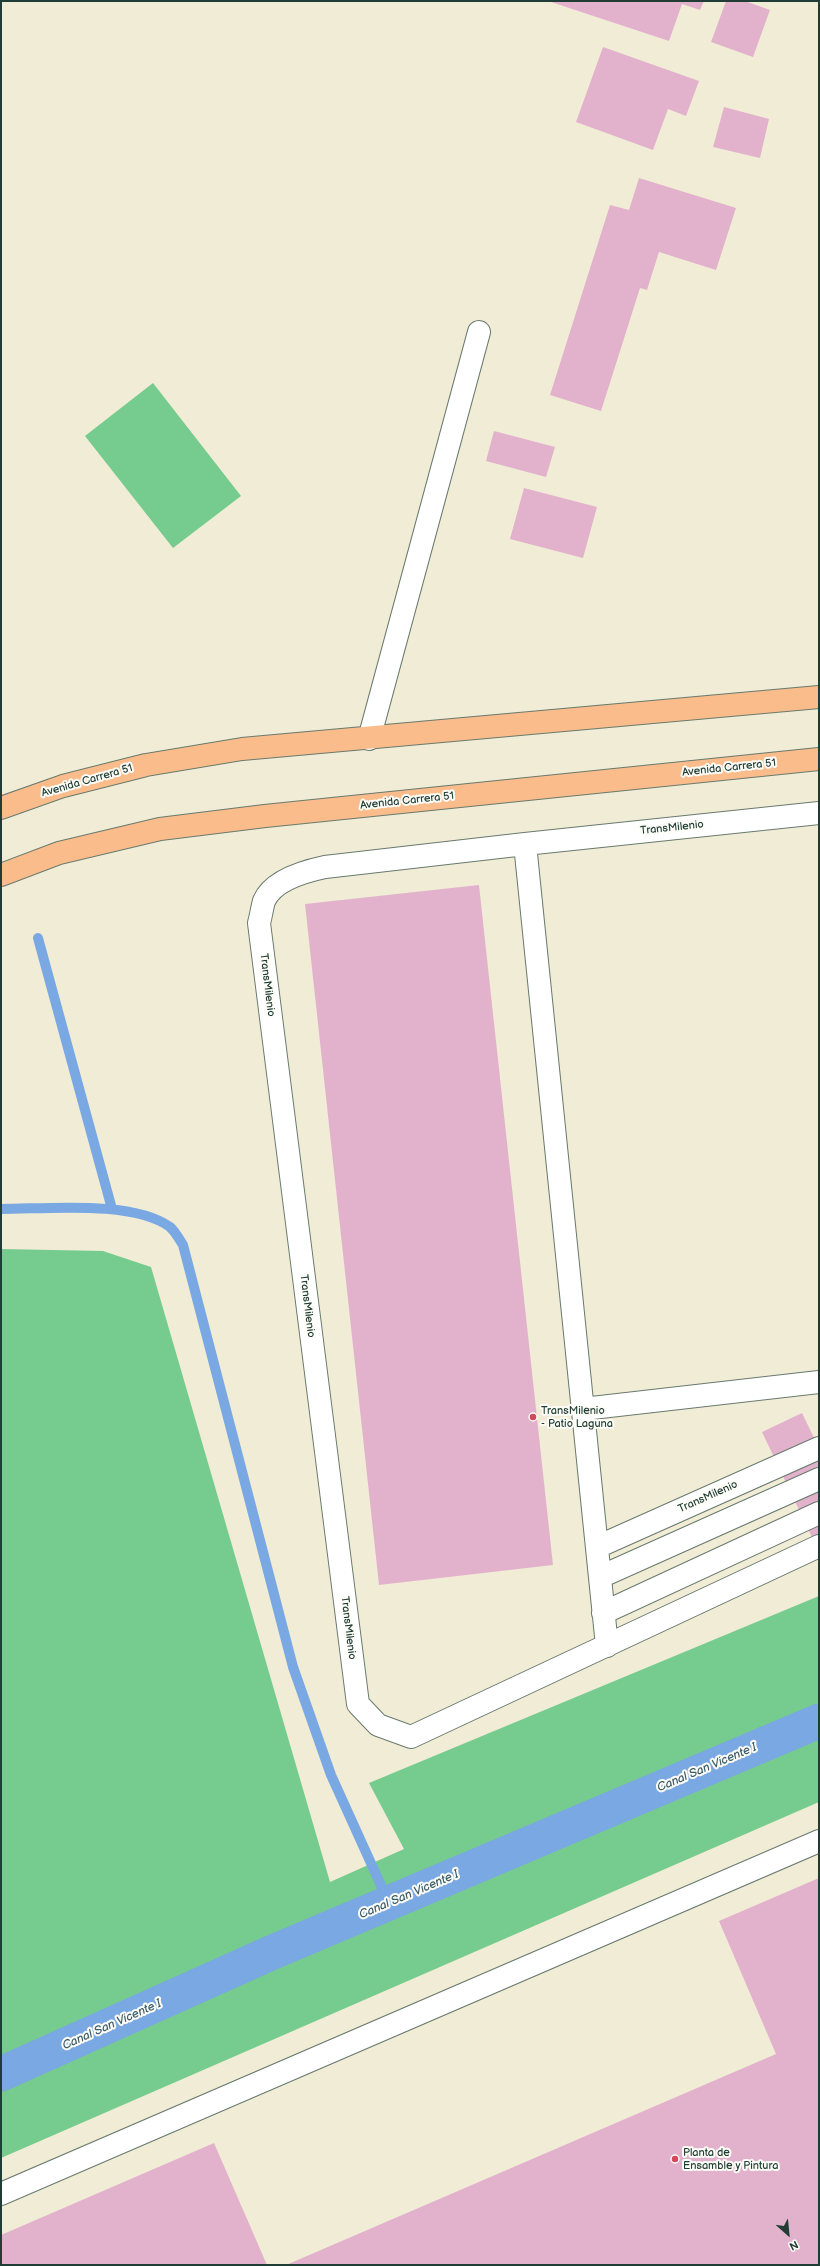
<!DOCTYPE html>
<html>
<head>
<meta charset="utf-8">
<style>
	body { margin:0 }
	#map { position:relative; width:820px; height:2266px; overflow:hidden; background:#f1ecd6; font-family:"Balsamiq Sans",sans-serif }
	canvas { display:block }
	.frame { position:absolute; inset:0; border:2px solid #1f3d34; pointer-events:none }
	.north { position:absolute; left:768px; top:2214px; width:40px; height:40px; -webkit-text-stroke:3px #fdfcf7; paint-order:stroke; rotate:153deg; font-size:11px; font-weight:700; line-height:16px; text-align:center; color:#1f3d34 }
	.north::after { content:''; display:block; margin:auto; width:14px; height:18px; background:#1f3d34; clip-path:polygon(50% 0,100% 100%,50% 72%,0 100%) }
</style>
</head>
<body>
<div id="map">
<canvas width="820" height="2266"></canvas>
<div class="frame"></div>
<div class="north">N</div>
</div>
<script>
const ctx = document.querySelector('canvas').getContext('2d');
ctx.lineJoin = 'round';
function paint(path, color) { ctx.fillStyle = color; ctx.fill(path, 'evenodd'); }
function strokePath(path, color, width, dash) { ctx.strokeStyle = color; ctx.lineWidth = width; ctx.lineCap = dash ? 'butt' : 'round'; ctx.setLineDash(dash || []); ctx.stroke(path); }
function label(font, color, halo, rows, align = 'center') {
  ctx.font = font + ' "Balsamiq Sans",sans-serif'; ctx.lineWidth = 4; ctx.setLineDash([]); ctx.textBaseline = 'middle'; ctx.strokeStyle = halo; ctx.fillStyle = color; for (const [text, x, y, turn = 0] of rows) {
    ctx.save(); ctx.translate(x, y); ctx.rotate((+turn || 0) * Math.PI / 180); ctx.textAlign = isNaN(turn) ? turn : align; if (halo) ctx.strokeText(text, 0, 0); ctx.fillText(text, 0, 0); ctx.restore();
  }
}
paint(new Path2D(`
	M153,383L241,496L173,548L85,436Z
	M1,1249L103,1251L151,1267L330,1882L404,1849L369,1783L819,1596V1802L1,2158Z`), '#76cb8e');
strokePath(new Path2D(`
	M38,938L112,1209
	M1,1209C47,1209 133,1200 170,1227C175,1231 179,1239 183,1245L293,1667L331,1775L389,1903`), '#79a8e3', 10);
strokePath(new Path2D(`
	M1,2074L273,1952L819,1721`), '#79a8e3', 35);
paint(new Path2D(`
	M548,1H704L700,10L682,4L669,41Z
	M726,1H745L770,10L753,57L711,42Z
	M603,47L699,81L686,116L668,109L653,150L576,122Z
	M724,107L769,119L760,158L713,147Z
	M639,178L736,208L716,270L659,252L647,290L640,288L601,411L550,395L610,205L629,210Z
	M494,431L555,447L546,477L486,461Z
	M524,488L597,507L583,558L510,539Z
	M479,885L553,1565L379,1585L305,904Z
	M802,1413L819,1448V1552L762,1432Z
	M819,1878V2265H286L776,2054L719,1921Z
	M214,2143L267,2265H1V2235Z`), '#e2b2cd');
const minor = new Path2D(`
	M369,739L479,332
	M525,844L325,867C306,871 273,880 264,901C262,908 261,916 259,923L358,1704L378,1725L411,1737L819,1546
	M583,1409L819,1382
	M597,1547L819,1448
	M600,1577L819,1479
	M603,1613L819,1513
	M607,1646L525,844L819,813
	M1,2194L819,1841`);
const major = new Path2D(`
	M1,808L63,786L146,765L242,749L819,697
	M1,875L59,853L160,829L265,816L819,759`);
strokePath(minor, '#687a6d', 24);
strokePath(major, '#687a6d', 24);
strokePath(minor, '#fff', 22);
strokePath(major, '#fabc8b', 22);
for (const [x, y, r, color] of [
	[533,1417,4,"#d1495b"],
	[675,2159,4,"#d1495b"]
]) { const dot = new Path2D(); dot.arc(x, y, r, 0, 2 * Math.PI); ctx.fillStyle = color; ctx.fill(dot); strokePath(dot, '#fdfcf7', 1.5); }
label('11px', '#1f3d34', '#fdfcf7', [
	["Avenida Carrera 51",729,768,-6],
	["Avenida Carrera 51",87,781,-16],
	["Avenida Carrera 51",407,801,-6],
	["TransMilenio",672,828,-6],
	["TransMilenio",267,985,83],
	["TransMilenio",307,1306,83],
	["TransMilenio",708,1497,-24],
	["TransMilenio",348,1628,83]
]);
label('11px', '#1f3d34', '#fdfcf7', [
	["TransMilenio",541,1411],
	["- Patio Laguna",541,1424],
	["Planta de",683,2153],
	["Ensamble y Pintura",683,2166]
], 'left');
label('italic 12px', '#3a5d69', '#fdfcf7', [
	["Canal San Vicente I",707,1768,-23],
	["Canal San Vicente I",409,1895,-23],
	["Canal San Vicente I",112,2025,-24]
]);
</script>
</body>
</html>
